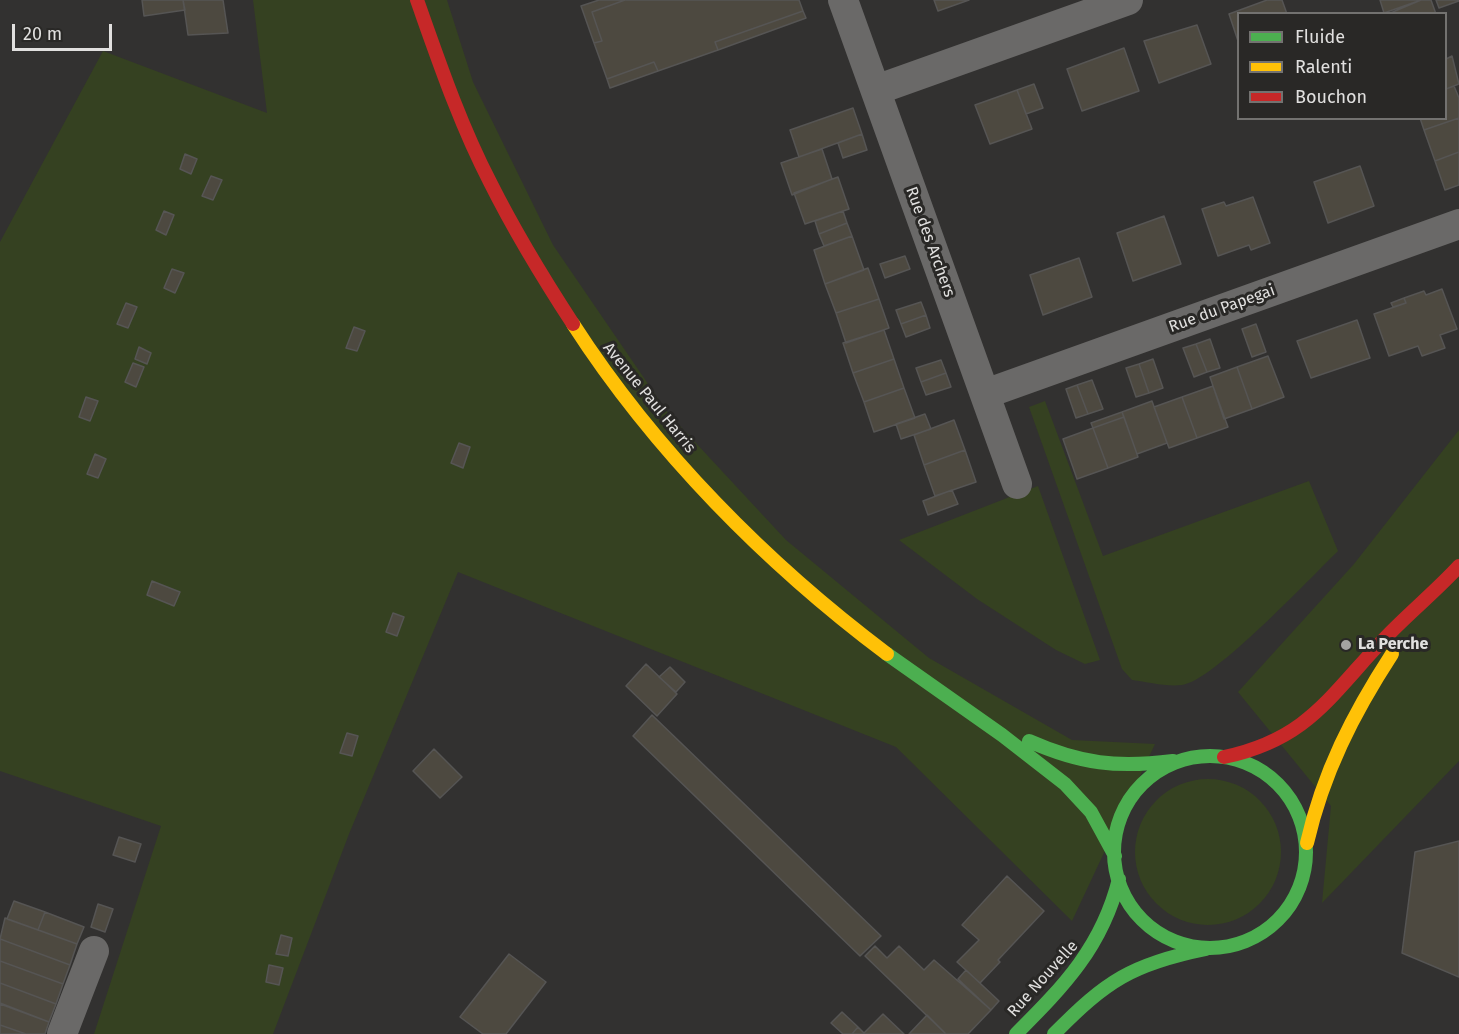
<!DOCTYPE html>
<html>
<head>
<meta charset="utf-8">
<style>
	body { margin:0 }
	#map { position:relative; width:1459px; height:1034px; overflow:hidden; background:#323130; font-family:"Fira Sans",sans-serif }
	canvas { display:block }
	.legend { position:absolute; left:1237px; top:12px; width:210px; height:108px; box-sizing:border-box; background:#292826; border:2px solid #737270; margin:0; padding:8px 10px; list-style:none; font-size:18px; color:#e1e0df }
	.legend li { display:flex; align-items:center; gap:12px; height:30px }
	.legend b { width:30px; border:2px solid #737270 }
	.scale { position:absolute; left:12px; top:24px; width:100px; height:27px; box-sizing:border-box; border:3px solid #e1e0df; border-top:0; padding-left:8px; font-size:18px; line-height:21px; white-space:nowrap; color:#e1e0df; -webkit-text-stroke:4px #292826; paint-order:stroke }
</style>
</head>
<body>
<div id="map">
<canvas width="1459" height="1034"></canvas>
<ul class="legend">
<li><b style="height:8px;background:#4caf50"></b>Fluide</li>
<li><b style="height:8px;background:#ffc107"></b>Ralenti</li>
<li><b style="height:8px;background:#c62828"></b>Bouchon</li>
</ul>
<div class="scale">20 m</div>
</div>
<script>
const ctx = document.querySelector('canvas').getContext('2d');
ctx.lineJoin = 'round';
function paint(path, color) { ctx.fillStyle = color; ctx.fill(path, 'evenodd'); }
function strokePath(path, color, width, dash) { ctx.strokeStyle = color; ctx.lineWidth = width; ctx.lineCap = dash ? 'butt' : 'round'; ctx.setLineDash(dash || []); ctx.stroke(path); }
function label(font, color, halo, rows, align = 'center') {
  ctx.font = font + ' "Fira Sans",sans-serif'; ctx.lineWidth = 6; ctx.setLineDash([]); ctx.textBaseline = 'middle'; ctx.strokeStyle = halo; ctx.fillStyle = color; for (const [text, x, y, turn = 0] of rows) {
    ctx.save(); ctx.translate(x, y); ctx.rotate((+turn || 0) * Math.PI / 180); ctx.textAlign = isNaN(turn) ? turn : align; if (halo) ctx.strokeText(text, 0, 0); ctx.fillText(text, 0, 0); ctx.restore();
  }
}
paint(new Path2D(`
	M253,0H447L473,82L553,245L668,413L786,540L929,658L1072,740L1155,744L1072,921L896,747L458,572L349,834L273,1034H94L161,826L0,771V242L103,51L267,113Z
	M1045,401L1103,556L1309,481L1338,551C1311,577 1214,681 1182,685C1166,687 1148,682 1132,680L1122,669L1029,407Z
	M1459,430V761L1322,903L1331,806L1238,692L1354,564Z
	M1038,486L1100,660L1085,664L1056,650L977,599L899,540Z
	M1135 852a73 73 0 1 1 146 0a73 73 0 1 1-146 0Z`), '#354121');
const building = new Path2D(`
	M142,0H183L185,10L144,16Z
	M183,0H223L228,33L188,35Z
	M599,0H625L592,12L602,41L594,43L581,6Z
	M625,0H799L803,11L715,42L718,50L658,71L654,62L607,79L594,43L602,41L592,12Z
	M934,0H969L938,11Z
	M1267,0H1282L1287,14H1238V41L1229,14Z
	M1380,0H1421L1384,13Z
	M1421,0H1431L1436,14H1388Z
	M1436,0H1459V1L1439,8Z
	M803,11L806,18L718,50L715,42Z
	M1197,25L1211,64L1159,83L1144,41Z
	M1124,48L1139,91L1082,111L1067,69Z
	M1452,56L1459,84L1446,89V59Z
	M654,62L658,71L610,88L607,79Z
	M1034,84L1043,108L1026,114L1017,90Z
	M1454,86L1459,98V118L1424,130L1420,118H1446V89Z
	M1017,90L1032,129L990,144L975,105Z
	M853,108L862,134L799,157L790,130Z
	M1459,118V152L1435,161L1424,130Z
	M862,134L867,150L843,158L838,143Z
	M822,149L832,179L792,195L781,163Z
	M1459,152V185L1445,190L1435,161Z
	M185,154L197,159L191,174L180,169Z
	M1360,166L1374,206L1328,223L1314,182Z
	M211,176L222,180L213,200L202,196Z
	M838,177L849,209L805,224L794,193Z
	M1253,197L1270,243L1251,250L1249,245L1218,256L1202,209L1224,202L1226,206Z
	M164,211L174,215L166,235L156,230Z
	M843,211L847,223L819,234L815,221Z
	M1164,216L1181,264L1133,281L1117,233Z
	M847,223L852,236L824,246L819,234Z
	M852,236L864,270L825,284L814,250Z
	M905,256L910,269L885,278L880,264Z
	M1079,258L1092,297L1043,315L1030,275Z
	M868,268L879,299L836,313L825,284Z
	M172,269L184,273L175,293L164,288Z
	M1442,289L1457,329L1440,335L1445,348L1422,356L1418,346L1389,356L1374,314L1406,303L1404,298L1424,291L1426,295Z
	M1404,298L1406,303L1393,307L1391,303Z
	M879,299L889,328L846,343L836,313Z
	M921,302L926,315L901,324L896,310Z
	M126,303L137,307L128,328L117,324Z
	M926,315L930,328L906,337L901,324Z
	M1357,320L1370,358L1311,378L1297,341Z
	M1256,324L1266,352L1252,357L1242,329Z
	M354,327L365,331L357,351L346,348Z
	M884,330L894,359L853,373L843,343Z
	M1210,339L1220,368L1207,372L1196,344Z
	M1196,344L1207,372L1194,377L1183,348Z
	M139,347L151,353L147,364L135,359Z
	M1268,356L1284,397L1252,409L1237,367Z
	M894,359L904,388L864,402L853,373Z
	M1153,359L1163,388L1149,393L1139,364Z
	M941,360L946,373L921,382L916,368Z
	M133,363L144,367L136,387L125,382Z
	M1139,364L1149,393L1136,397L1126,368Z
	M1237,367L1252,409L1224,419L1210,377Z
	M946,373L951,387L926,395L921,382Z
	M1092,380L1103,409L1088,414L1077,385Z
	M1077,385L1088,414L1076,418L1066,389Z
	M1213,386L1228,427L1197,438L1182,397Z
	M904,388L915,418L874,432L864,402Z
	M86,397L98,401L90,421L79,417Z
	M1182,397L1197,438L1169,448L1154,407Z
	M1152,401L1167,443L1137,454L1122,412Z
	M1122,412L1124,417L1093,428L1091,423Z
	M925,414L931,429L901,439L896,424Z
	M1124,417L1138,457L1108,468L1093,428Z
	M954,420L965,450L924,465L914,435Z
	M1093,428L1108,468L1077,479L1063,439Z
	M459,443L470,447L463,468L451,463Z
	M965,450L976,482L935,496L924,465Z
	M95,454L106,459L98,478L87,474Z
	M952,490L958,504L928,515L923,501Z
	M152,581L180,592L174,606L147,595Z
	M393,613L404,617L397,636L386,632Z
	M646,664L677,694L657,716L626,686Z
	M670,667L685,682L676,692L659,677Z
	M652,715L881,936L860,956L633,736Z
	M347,733L358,736L352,756L340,753Z
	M434,749L462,777L440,798L413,771Z
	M119,837L141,844L135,862L113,855Z
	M1459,841V977L1402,953L1415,852Z
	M1007,876L1044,911L998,960L1000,962L980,983L957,962L979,940L962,925Z
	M14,901L45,912L38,930L7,919Z
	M98,904L113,909L105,932L91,927Z
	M45,912L84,927L77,944L38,930Z
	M5,918L77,944L70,965L0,939Z
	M281,935L292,938L288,956L276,954Z
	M0,939L70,965L63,984L0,961Z
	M875,946L887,958L899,946L924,970L934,960L991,1010L968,1034H946L865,956Z
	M509,954L546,982L506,1034H483L460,1017Z
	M0,961L63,984L56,1004L0,983Z
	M269,965L283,968L279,985L266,982Z
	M966,970L999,1001L991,1010L958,979Z
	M0,983L56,1004L49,1022L0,1003Z
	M0,1004L49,1022L45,1034H26L0,1025Z
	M842,1012L858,1027L852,1034H843L831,1023Z
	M883,1014L904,1034H852L858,1027L864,1033Z
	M927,1015L946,1034H909Z
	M0,1025L26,1034H0Z`);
paint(building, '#4d4940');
strokePath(building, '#565554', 1.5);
strokePath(new Path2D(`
	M843,0L1017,484
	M876,90L1128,0
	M985,394L1459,224
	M62,1034L94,951`), '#6a6968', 30);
strokePath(new Path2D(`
	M887,654L1002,735L1065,784L1091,812L1115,856
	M1029,741C1081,764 1117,768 1173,761
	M1114 852a96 96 0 1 1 192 0a96 96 0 1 1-192 0Z
	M1016,1034C1064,986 1102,947 1119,879
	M1054,1034C1106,981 1132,964 1206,949`), '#4caf50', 14);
strokePath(new Path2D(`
	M573,324C655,451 767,564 887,654
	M1307,843C1323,773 1353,714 1392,654`), '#ffc107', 14);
strokePath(new Path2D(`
	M417,0C439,62 460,124 490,182C515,232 543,278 573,324
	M1224,757C1309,739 1330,695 1386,637C1410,612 1436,591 1459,566`), '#c62828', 14);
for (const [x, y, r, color] of [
	[1346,645,6,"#a4a3a2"]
]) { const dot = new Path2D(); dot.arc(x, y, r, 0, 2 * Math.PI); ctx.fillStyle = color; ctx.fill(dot); strokePath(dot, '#292826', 2); }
label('16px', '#e1e0df', '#292826', [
	["Rue des Archers",930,242,70],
	["Rue du Papegai",1222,309,-20],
	["Avenue Paul Harris",649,398,51],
	["Rue Nouvelle",1043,979,-48]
]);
label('bold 16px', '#e1e0df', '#292826', [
	["La Perche",1358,645]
], 'left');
</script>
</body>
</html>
